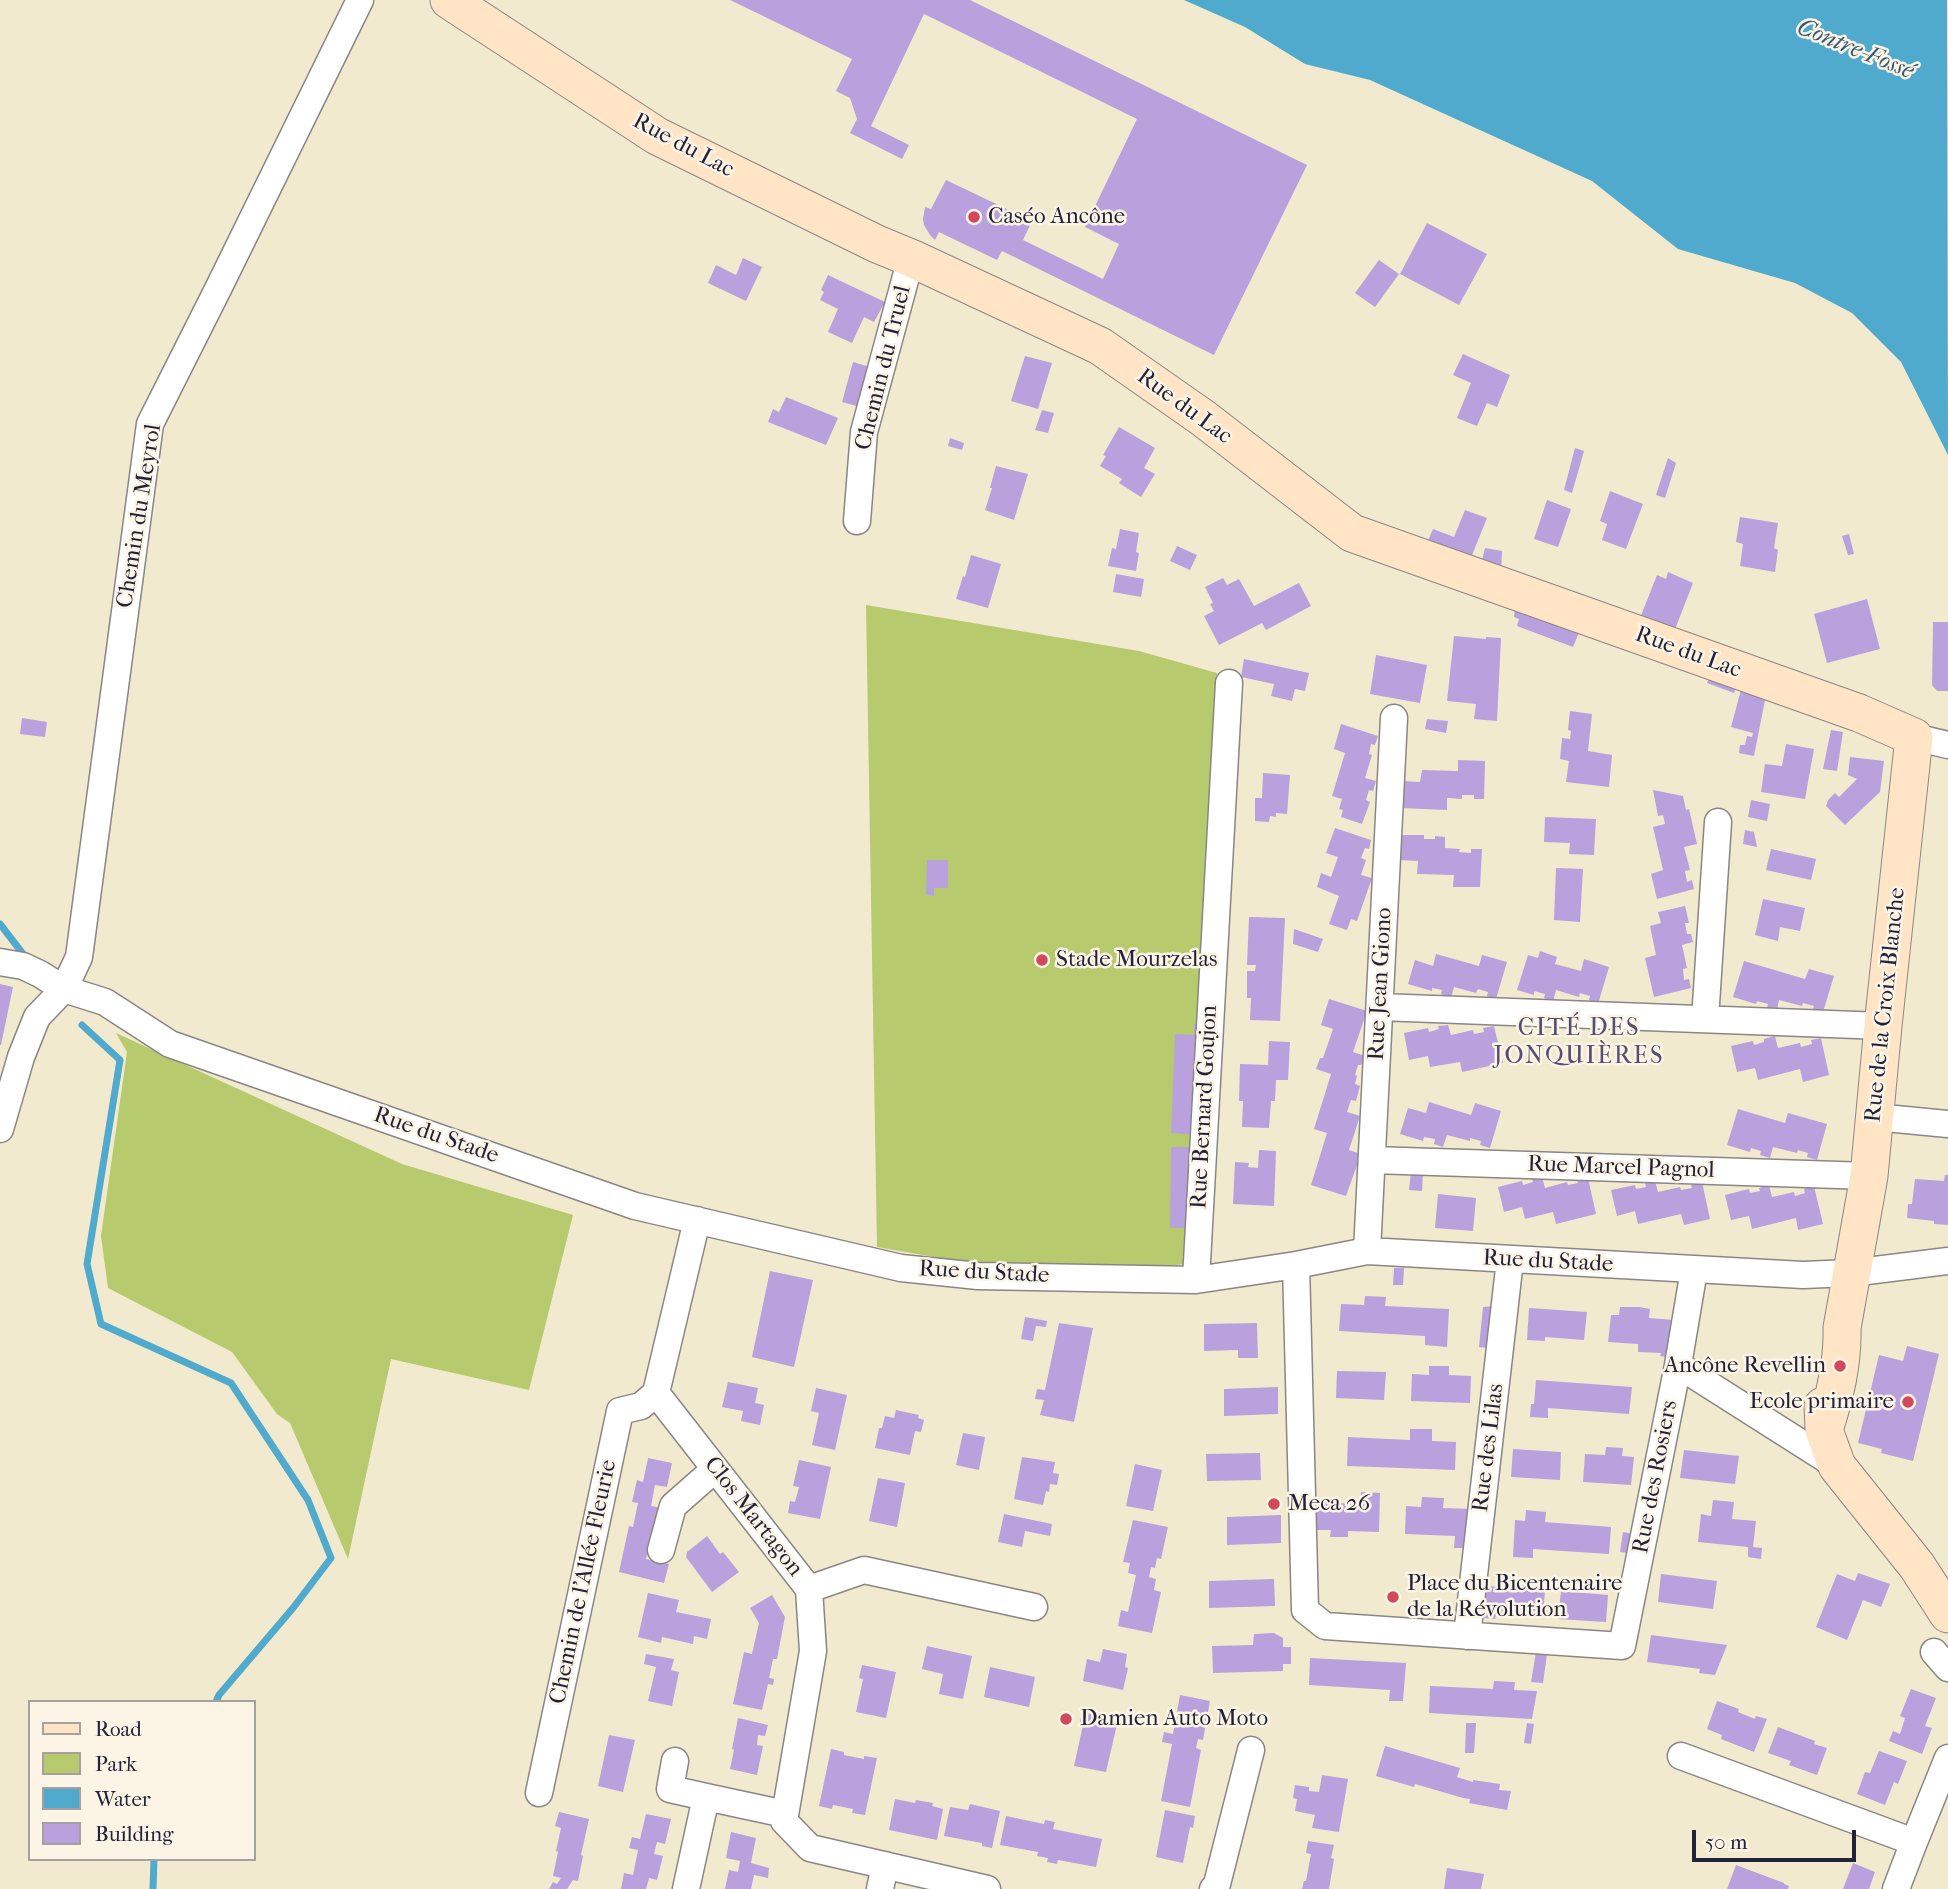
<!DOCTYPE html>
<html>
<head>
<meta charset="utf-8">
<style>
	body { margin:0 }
	#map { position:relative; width:1948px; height:1889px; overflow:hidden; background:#f1eacf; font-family:"IM FELL French Canon",serif }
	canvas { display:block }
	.legend { position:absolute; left:28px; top:1700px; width:228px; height:161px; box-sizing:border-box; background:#fcf5e5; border:2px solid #a5a1a1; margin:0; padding:9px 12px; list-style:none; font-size:21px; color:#22223b }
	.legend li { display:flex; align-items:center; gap:14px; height:35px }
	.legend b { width:35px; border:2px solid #a5a1a1 }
	.scale { position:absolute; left:1692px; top:1830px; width:164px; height:32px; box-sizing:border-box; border:4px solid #22223b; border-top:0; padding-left:9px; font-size:21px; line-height:24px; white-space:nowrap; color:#22223b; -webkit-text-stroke:5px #fcf5e5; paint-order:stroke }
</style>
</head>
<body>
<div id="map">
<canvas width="1948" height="1889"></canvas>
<ul class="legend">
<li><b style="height:9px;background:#ffe4c6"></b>Road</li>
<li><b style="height:19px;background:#b7ca6e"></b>Park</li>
<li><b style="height:19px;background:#4faacd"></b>Water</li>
<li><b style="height:19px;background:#b9a1de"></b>Building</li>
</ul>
<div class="scale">50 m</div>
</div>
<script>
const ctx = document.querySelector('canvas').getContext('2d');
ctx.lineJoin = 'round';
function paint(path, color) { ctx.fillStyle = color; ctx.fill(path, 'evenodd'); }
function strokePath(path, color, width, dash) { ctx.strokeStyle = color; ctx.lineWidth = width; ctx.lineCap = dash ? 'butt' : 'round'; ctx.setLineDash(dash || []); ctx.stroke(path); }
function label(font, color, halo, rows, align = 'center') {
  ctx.font = font + ' "IM FELL French Canon",serif'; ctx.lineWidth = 5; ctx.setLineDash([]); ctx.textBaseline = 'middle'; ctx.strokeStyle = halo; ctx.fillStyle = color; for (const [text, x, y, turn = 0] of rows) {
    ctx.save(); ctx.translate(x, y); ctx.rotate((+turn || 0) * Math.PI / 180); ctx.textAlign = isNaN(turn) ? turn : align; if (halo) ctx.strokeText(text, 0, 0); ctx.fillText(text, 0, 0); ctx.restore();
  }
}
paint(new Path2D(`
	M866,605L1139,651L1217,673L1206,1262L1156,1267L968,1263L877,1247Z
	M116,1033L402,1164L573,1215L529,1390L391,1359L348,1559L290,1423L277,1414L232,1352L108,1288L101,1236L127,1052Z`), '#b7ca6e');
paint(new Path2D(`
	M1184,0H1947L1948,455L1901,362L1852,313L1795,283L1678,249L1592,181L1370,80L1305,64L1245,27Z`), '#4faacd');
strokePath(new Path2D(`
	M0,924L23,954
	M82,1025L120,1060L87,1264L101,1324L231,1383L308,1500L331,1558L293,1608L219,1695L216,1702
	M153,1889L154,1859`), '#4faacd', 7);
paint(new Path2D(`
	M730,0H970L1307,165L1214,355L1002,251L997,260L939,232L935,240L930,235L924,225L923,219L925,207L931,209L946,180L1032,221L1023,240L1103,279L1119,244L1085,227L1137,119L924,14L871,126L909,145L902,159L850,133L857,119L850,98L836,91L852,59Z
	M1427,223L1487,254L1459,305L1400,274Z
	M743,258L762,267L746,301L708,283L716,265L736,275Z
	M1379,260L1399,274L1375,307L1355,293Z
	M828,275L885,302L874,322L864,317L852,343L828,332L838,309L820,300L824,292L821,290Z
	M1463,354L1510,375L1497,407L1487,403L1477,426L1457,418L1471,383L1453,375Z
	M1025,356L1052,363L1038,409L1011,401Z
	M853,362L870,367L860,407L842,402Z
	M786,397L838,418L826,445L768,422L773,409L779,412Z
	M1042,410L1054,413L1048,433L1035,430Z
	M1119,427L1155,448L1144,468L1155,474L1141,497L1119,483L1122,479L1100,466L1106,456L1103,455Z
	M950,438L964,443L962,450L948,446Z
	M1575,448L1584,451L1572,493L1564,490Z
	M1668,458L1676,463L1665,498L1656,495Z
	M996,466L1028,474L1014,520L985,510L992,488H990Z
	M1610,491L1643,504L1626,549L1602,540L1607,524L1600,521Z
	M1547,500L1571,509L1558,547L1534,539Z
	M1465,510L1487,518L1470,560L1427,543L1433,529L1454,537Z
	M1740,517L1778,523L1774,548L1778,550L1775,572L1740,566L1743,544L1736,542Z
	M1120,529L1139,533L1136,552L1139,553L1136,571L1108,566L1112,548L1116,549Z
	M1849,534L1854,554L1848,555L1842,536Z
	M1177,546L1197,555L1190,570L1170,561Z
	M1485,548L1502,551L1501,572L1481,564Z
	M971,555L1001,564L988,608L956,599L963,576L965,577Z
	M1668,572L1693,583L1672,637L1638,623L1657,575L1666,579Z
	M1116,574L1144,579L1141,597L1113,592Z
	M1223,578L1227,585L1239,579L1254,606L1299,583L1311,606L1266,630L1262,623L1219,645L1204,616L1214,611L1210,604L1213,603L1205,587Z
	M1867,599L1880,649L1827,663L1814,614Z
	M1516,600L1582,625L1573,647L1517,626L1519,619L1514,617Z
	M1933,622H1948V691H1937L1932,685Z
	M1454,636L1486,639V637L1501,638L1497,721L1474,719L1476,704L1447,701Z
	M1376,655L1427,665L1420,703L1370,694Z
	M1244,659L1309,673L1305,691L1295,689L1292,701L1271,696L1274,684L1241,677Z
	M1711,674L1738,684L1734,693L1707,683Z
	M1742,686L1766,695L1754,756L1739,753L1740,745H1745L1747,736L1752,737L1753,733L1731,727Z
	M1570,711L1592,714L1588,751L1612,755L1609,787L1566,782L1569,761L1560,759L1562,738L1570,739L1571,731L1568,730Z
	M22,718L47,722L45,737L20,734Z
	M1427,719L1448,721L1446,733L1425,729Z
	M1341,724L1378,736L1375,745L1371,744L1369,754L1372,755L1365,778L1376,781L1373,791L1369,790L1366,800L1370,802L1362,824L1341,817L1343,810L1339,809L1342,799L1332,796L1345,753L1334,749Z
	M1831,730L1843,732L1837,771L1823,769Z
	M1786,744L1814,749L1805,799L1761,792L1765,764L1782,766Z
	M1850,757L1884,761L1880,792L1845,825L1826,806L1828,800L1835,793L1839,797L1857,779L1848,775Z
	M1458,760L1485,761L1484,799H1474V795H1462V799L1447,798V810L1401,808L1402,781L1420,782L1422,770L1458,771Z
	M1263,773L1290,775L1287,814L1276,813V817L1270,816L1269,822L1255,821V798H1262Z
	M1653,790L1683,796L1686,810L1689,809L1697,844L1684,847L1690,870L1685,871L1687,882L1692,880L1694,889L1657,899L1651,874L1663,870L1653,827L1665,824L1663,815L1658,816Z
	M1751,800L1770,804L1767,821L1748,817Z
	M1545,817L1596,819L1594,855L1569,854L1570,843L1544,842Z
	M1335,828L1371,840L1369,849L1365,848L1361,858L1366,860L1361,875L1372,878L1357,921L1351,919L1347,930L1329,924L1339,896L1317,887L1321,873L1331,877L1338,857L1326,853Z
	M1745,830L1754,832L1757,847L1743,844Z
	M1400,835H1424V839H1435V836L1445,837V848L1460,849L1459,852L1471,853V849H1482L1480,887H1453L1454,875L1417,874L1418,861L1399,860Z
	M1771,849L1816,859L1811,880L1766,870Z
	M927,860H948V888H934V896L926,895Z
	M1556,868L1583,869L1580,922L1554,920Z
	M1763,899L1805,908L1800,931L1780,927L1778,941L1755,935Z
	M1685,906L1689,923H1685L1687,934H1691L1693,942L1682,945L1687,968L1683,969L1684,980L1689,979L1691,988L1654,997L1645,958L1656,955L1650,926L1661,923L1658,912Z
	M1249,917L1285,918L1280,1021L1250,1020L1251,998H1247V971H1255L1256,965H1247Z
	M1294,929L1323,939L1318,952L1293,944Z
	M1540,951L1557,957L1555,964L1581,971L1584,959L1609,967L1598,1004L1589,1000L1590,996L1580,993L1579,997L1556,990L1553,1002L1544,998L1545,994L1534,991V995L1517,990L1528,955L1538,958Z
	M1436,954L1479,966L1482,955L1507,962L1496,999L1487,996L1488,992L1478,989L1476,993L1454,987L1451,998L1441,994L1442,990L1432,988V991L1408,984L1415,960L1433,966Z
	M1744,961L1805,979L1809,969L1834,976L1823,1012L1813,1009L1814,1006L1803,1003L1802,1006L1779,1000L1777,1010L1767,1008L1768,1004L1757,1001L1756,1004L1733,997Z
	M0,984L13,987L1,1045H0Z
	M1329,999L1367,1011L1353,1052L1365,1056L1361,1065H1358L1355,1075L1357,1076L1355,1084L1360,1086L1356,1101L1351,1100L1347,1112L1360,1116L1349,1150L1361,1154L1346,1196L1311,1185L1327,1133L1314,1129L1331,1074L1316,1069L1320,1058H1323L1333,1029L1321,1025Z
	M1194,1024H1202L1197,1135L1171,1133L1175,1034L1194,1035Z
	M1448,1025L1451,1035L1473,1030L1474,1034L1484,1032L1483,1028L1494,1026L1503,1063L1462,1072L1460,1062L1430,1067L1428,1056L1409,1060L1404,1033L1428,1028L1429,1032L1439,1029L1438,1026Z
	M1775,1036L1778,1048L1800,1043L1801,1047L1812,1044L1811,1040L1821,1038L1829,1075L1803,1082L1800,1069L1758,1080L1755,1068L1737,1072L1731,1046L1753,1041L1754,1045L1764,1042V1039Z
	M1269,1041L1290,1042L1288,1080H1276L1275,1101H1271L1269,1128L1242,1127L1243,1101H1239L1240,1064L1268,1065Z
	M1429,1102L1471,1115L1475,1103L1501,1111L1490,1148L1480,1145L1481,1141L1470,1138V1141L1447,1135L1443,1147L1434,1144L1435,1139L1424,1137L1423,1141L1400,1134L1408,1108L1426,1113Z
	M1738,1109L1785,1123L1788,1113L1827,1124L1817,1160L1807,1157L1808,1153L1798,1150L1797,1153L1773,1147L1770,1158L1760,1155L1761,1151L1751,1148L1750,1152L1727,1145Z
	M1171,1147H1192L1190,1228H1170Z
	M1259,1150L1276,1151L1274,1206L1233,1204L1235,1162L1249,1163L1248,1167L1258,1168Z
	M1411,1172H1423L1422,1191L1409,1190Z
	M1945,1175H1948V1225L1934,1224V1221L1907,1218L1908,1204H1912L1915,1179L1944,1181Z
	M1542,1176L1545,1188L1567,1182L1568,1185L1578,1183L1577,1180L1588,1178L1596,1214L1556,1224L1553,1212L1525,1219L1522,1207L1504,1212L1498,1187L1522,1181L1523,1185L1533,1182L1532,1179Z
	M1655,1181L1658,1192L1680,1187L1681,1190L1692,1188L1691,1185L1702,1182L1710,1219L1684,1225L1681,1214L1638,1224L1635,1211L1617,1216L1611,1190L1635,1185L1636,1189L1646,1187L1645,1183Z
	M1769,1185L1772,1197L1794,1192L1795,1196L1805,1193L1804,1189L1814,1186L1823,1224L1798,1230L1796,1218L1752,1229L1749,1216L1731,1220L1725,1195L1749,1189L1750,1193L1760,1191L1759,1188Z
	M1438,1194L1476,1198L1473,1231L1435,1228Z
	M1394,1268H1404L1403,1285H1393Z
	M770,1271L813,1280L794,1367L752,1357Z
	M1365,1296L1386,1297L1385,1306L1449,1309L1447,1347L1425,1345V1336L1339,1331L1341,1304L1364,1305Z
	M1494,1306L1489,1348L1479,1347L1483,1307Z
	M1620,1307H1639L1650,1309L1649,1318L1674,1320L1667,1357L1660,1356L1661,1353L1638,1352V1344L1608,1342L1611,1315H1619Z
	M1529,1308L1587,1312L1584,1340L1545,1337V1341L1527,1340Z
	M1025,1317L1047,1321L1046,1327L1036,1326L1033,1341L1021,1339Z
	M1059,1323L1093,1328L1074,1422L1040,1415L1044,1400L1035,1399L1037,1389L1045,1390Z
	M1257,1323L1258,1358H1238V1350L1204,1351V1324Z
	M1907,1346L1939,1354L1913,1461L1881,1453L1882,1449L1858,1443L1879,1355L1903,1361Z
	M1429,1366H1449V1375L1471,1376L1470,1403L1411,1401L1412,1374L1429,1375Z
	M1337,1371L1386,1372L1384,1400L1336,1398Z
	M1536,1380L1632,1387L1629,1414L1548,1408V1418L1530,1417L1531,1404H1534Z
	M728,1382L758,1388L755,1403L764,1405L760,1425L741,1421L743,1411L722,1407Z
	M1278,1387V1414L1224,1416V1389Z
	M816,1388L847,1395L835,1450L812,1445L819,1413L811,1411Z
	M896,1410L919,1415L918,1418L924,1420L921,1432L915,1431L910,1455L875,1448L879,1428H882L885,1416L894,1418Z
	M1410,1429H1432V1441L1456,1442L1455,1470L1347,1466L1348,1437L1410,1440Z
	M963,1433L985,1437L979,1470L956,1465Z
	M1606,1447L1623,1448L1622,1456L1634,1457L1631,1485L1583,1482L1585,1454L1605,1455Z
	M1513,1449L1561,1452L1560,1480L1511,1477Z
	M1684,1450L1739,1456L1735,1484L1680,1478Z
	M1260,1453L1261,1480L1207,1481L1206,1454Z
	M1022,1457L1055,1462L1053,1473L1059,1474L1057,1485L1050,1484L1049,1492L1046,1491L1043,1505L1014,1499Z
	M648,1458L672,1463L667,1487L655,1485L651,1506L662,1508L653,1531L646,1559L669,1564L664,1583L619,1572L629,1526L633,1527L638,1503L632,1502L637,1480L643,1482Z
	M799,1460L831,1467L820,1519L788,1513L790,1501L795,1502L799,1487L793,1486Z
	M1135,1464L1162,1470L1153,1511L1126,1506Z
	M878,1478L905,1483L897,1527L869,1521Z
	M1361,1492L1380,1493L1379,1532L1348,1531V1537H1330L1331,1530H1314L1315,1502L1360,1504Z
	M1422,1497L1444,1498L1443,1508L1471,1509L1466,1548H1454L1455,1536L1405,1534L1406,1506L1421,1507Z
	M1713,1500L1734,1502L1732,1519L1756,1521L1753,1547L1762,1548L1761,1559L1748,1557V1547L1698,1542L1701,1514L1711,1516Z
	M1526,1510L1546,1512L1545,1522L1611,1527L1609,1554L1533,1549V1558L1513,1557L1515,1520L1525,1521Z
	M1004,1514L1052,1524L1050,1536L1025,1531L1022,1547L998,1542Z
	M1281,1515V1543L1227,1545V1517Z
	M1133,1520L1168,1527L1161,1559L1157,1558L1155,1568L1151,1567L1149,1577L1156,1579L1154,1590L1161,1592L1152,1633L1118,1626L1121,1610L1128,1612L1136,1575L1128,1573L1130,1563L1123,1562Z
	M1623,1532L1633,1534L1629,1553L1620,1552Z
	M707,1536L720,1554L723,1552L739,1572L712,1592L686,1557L687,1552Z
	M1858,1573L1890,1584L1881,1607L1863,1600L1847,1640L1816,1627L1837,1574L1855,1581Z
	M1661,1574L1717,1581L1713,1609L1658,1602Z
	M1274,1579L1275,1606L1209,1608V1581Z
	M1487,1586L1545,1590L1543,1618L1496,1615L1495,1619L1483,1618Z
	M1561,1591L1608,1595L1606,1622L1558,1619Z
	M648,1593L679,1600L676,1612L711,1619L707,1639L694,1636L693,1644L662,1637L661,1643L638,1637Z
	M772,1595L785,1617L777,1659H773L769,1678L774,1679L773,1685L768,1684L762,1710L733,1704L744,1652L752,1654L759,1623L750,1608Z
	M1274,1633L1283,1638V1647H1291V1664H1283V1671L1213,1673L1212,1646L1253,1645L1254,1634Z
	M1651,1635L1727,1645L1715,1675L1699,1673L1700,1669L1647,1662Z
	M927,1646L972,1656L963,1699L939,1694L943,1674L922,1669Z
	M1103,1649L1127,1654L1125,1667L1128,1668L1123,1690L1083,1681L1087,1659L1100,1662Z
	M1536,1652L1547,1654L1543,1683L1531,1682Z
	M646,1654L674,1659L671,1670L679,1672L672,1706L648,1701L656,1667L644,1664Z
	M1310,1658L1406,1663L1403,1701H1389L1390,1690L1309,1685Z
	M862,1665L896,1672L886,1718L856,1712L863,1679L859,1678Z
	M990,1667L1035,1677L1029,1707L984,1697Z
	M1494,1681L1515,1682L1514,1690L1537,1691L1532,1719L1429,1713L1430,1686L1493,1689Z
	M1911,1689L1936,1698L1925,1726L1932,1728L1922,1754L1889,1741L1893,1731L1900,1734L1905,1718L1900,1716Z
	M1180,1695L1210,1701L1203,1740L1198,1739L1196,1748L1201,1750L1190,1807L1161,1801L1172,1744L1162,1742L1164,1732L1173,1734Z
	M1717,1701L1739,1709L1738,1712L1755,1719L1756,1716L1767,1719L1754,1752L1721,1739L1722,1735L1707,1729Z
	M1082,1712L1118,1720L1106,1772L1074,1766L1083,1725H1079Z
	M738,1718L768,1725L765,1736L758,1735L757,1745L763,1746L757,1775L730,1769L734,1750L732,1749Z
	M1466,1723H1476L1474,1753H1465Z
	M1527,1723L1534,1724L1531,1744L1524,1743Z
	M1778,1727L1815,1741L1814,1744L1827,1748L1817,1775L1789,1765L1791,1761L1768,1753Z
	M609,1735L635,1740L623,1792L598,1786Z
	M1385,1746L1460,1768L1457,1777L1473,1782V1780L1500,1784L1499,1790L1511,1791L1507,1810L1469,1803L1470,1799L1463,1798L1415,1784L1414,1787L1376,1776Z
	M831,1749L844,1752V1755L864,1759V1756L877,1758L865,1815L852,1813L853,1809L833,1805L832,1809L819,1806Z
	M1879,1751L1907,1761L1898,1784L1894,1782L1885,1805L1857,1794L1865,1772L1870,1773Z
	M1322,1775L1348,1779L1339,1832L1312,1828L1315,1815L1295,1811L1297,1799L1293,1798L1295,1785L1309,1787V1791L1319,1792Z
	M895,1799L915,1803L916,1800L933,1803L932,1806L943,1809L937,1840L889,1830Z
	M970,1804L1000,1811L992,1848L982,1846V1843L944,1836L950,1807L968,1810Z
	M1165,1810L1195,1816L1193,1828L1190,1827L1183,1863L1156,1857Z
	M559,1812L589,1819L581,1855L583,1856L578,1881L573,1880L567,1889H549L553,1882L557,1884L561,1878L553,1876L558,1852L556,1851L561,1828L555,1826Z
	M646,1814L671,1819L665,1844L657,1842L654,1854L663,1856L657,1880L649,1878L646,1889H621L624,1873L633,1875L638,1850L629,1848L632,1837L640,1839Z
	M1006,1816L1044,1824L1045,1820L1055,1822L1053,1829L1102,1839L1096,1867L1058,1860L1057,1864L1047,1862L1048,1858L1037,1856L1038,1852L1000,1845Z
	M731,1832L756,1838L751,1863L769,1868L768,1878L754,1875L751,1889H725L729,1870L738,1872L740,1861L726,1858Z
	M1308,1841L1334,1845L1331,1858L1334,1859L1329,1889H1302L1304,1881H1306L1311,1854L1306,1853Z
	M1853,1863L1875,1872L1869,1889H1843Z
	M1736,1865L1784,1883V1884L1789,1886L1788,1889H1727Z
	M1447,1868L1484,1874L1481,1889H1444Z`), '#b9a1de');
const street = new Path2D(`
	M857,521L864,432L911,258
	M1914,737L1948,745
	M0,962L23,966L40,974L64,989L105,1002L170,1044L635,1206L901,1268L978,1276L1196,1280L1296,1265L1367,1251L1803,1275L1851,1273L1948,1261
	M1380,1007L1883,1026
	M1705,1019L1718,822
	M1875,1117L1948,1124
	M0,1129L21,1057L37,1017L64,989L79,957L150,424L218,289L360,0
	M1372,1160L1869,1176
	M697,1220L656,1393L809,1589L813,1651L784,1821L810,1848L987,1889
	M1367,1251L1394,718
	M1296,1265L1305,1610L1325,1626L1622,1646L1678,1365L1694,1270
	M1196,1280L1229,683
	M1678,1365L1837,1466
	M661,1550L673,1506L715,1469
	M809,1589L864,1570L1034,1607
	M1467,1636L1510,1260
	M1934,1652L1948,1668
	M1681,1756L1914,1842L1948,1758
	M675,1761L670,1789L706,1797
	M539,1793L620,1411L641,1406L656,1393
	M686,1889L706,1797L785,1814
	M880,1889L885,1865
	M1213,1889L1216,1888L1251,1750
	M1896,1889L1914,1842`);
const secondary = new Path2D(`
	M449,0L657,136L877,244L911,258L1100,346L1203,418L1352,533L1859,713L1914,737L1883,1026L1869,1176L1842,1328C1843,1363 1835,1396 1824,1430
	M1823,1406L1824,1430L1837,1466L1917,1566L1948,1614`);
strokePath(street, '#8a8685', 29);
strokePath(secondary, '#8a8685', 39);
strokePath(street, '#fff', 26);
strokePath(secondary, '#ffe4c6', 37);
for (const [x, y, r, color] of [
	[974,217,7,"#d1495b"],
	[1042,960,7,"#d1495b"],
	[1840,1366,7,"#d1495b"],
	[1908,1402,7,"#d1495b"],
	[1274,1504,7,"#d1495b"],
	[1393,1597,7,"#d1495b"],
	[1066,1719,7,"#d1495b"]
]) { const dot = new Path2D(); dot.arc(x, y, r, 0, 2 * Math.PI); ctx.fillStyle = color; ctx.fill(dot); strokePath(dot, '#fcf5e5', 2.5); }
label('23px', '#22223b', '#fcf5e5', [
	["Rue du Lac",683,146,28],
	["Chemin du Truel",884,368,-76],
	["Rue du Lac",1184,407,36],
	["Chemin du Meyrol",140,516,-81],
	["Rue du Lac",1688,653,20],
	["Rue Jean Giono",1381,984,-87],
	["Rue de la Croix Blanche",1886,1005,-84],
	["Rue Bernard Goujon",1205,1107,-87],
	["Rue du Stade",436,1136,19],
	["Rue Marcel Pagnol",1621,1168,2],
	["Rue du Stade",1548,1262,3],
	["Rue du Stade",984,1273,3],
	["Rue des Lilas",1489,1448,-83],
	["Rue des Rosiers",1656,1477,-79],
	["Clos Martagon",753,1517,52],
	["Chemin de l'Allée Fleurie",584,1582,-78]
]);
label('23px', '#22223b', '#fcf5e5', [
	["Caséo Ancône",988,217],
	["Stade Mourzelas",1056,960],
	["Ancône Revellin",1826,1366,"right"],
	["Ecole primaire",1894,1402,"right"],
	["Meca 26",1288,1504],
	["Place du Bicentenaire",1407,1584],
	["de la Révolution",1407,1610],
	["Damien Auto Moto",1080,1719]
], 'left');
label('italic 24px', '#345875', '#fcf5e5', [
	["Contre-Fossé",1855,50,22]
]);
ctx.letterSpacing = '2px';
label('24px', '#574e74', '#fcf5e5', [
	["CITÉ DES",1579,1029],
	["JONQUIÈRES",1579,1057]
]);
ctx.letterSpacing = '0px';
</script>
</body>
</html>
